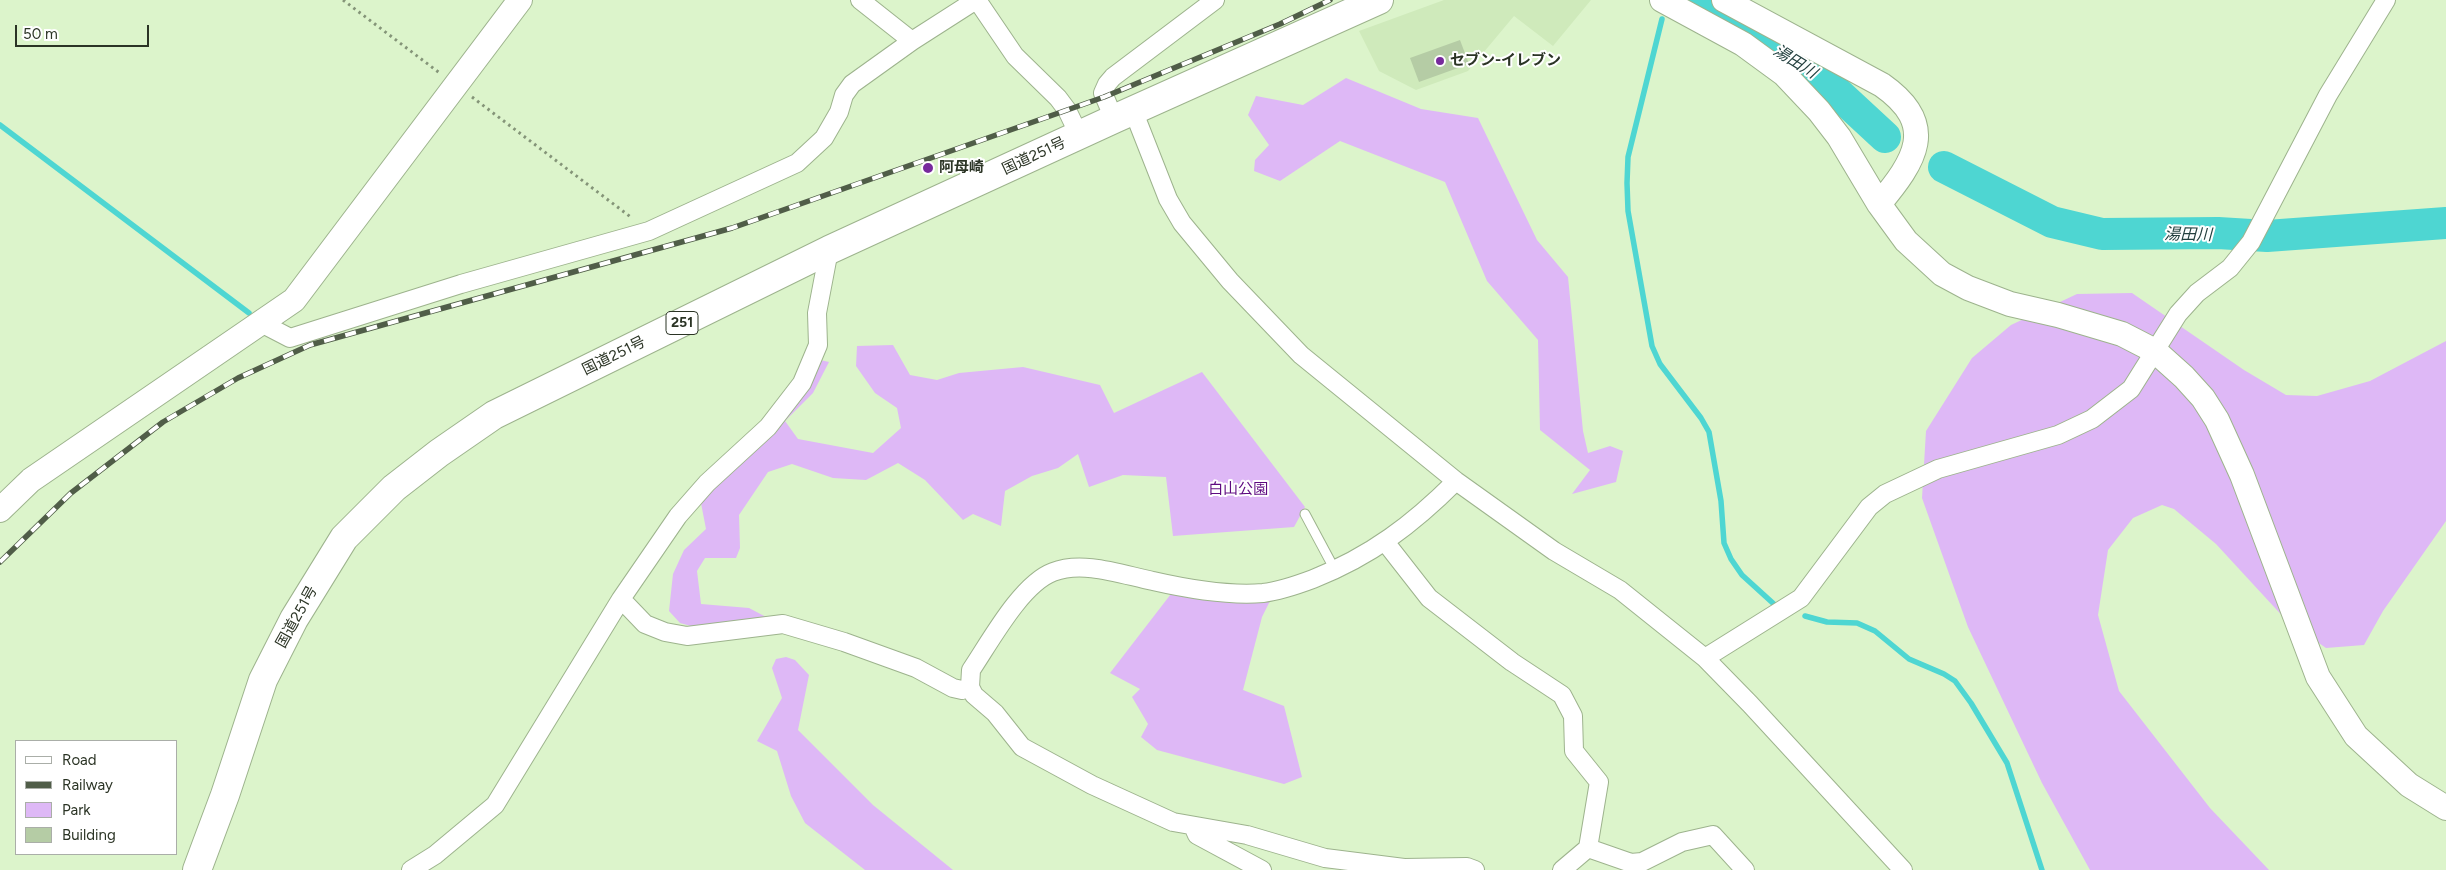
<!DOCTYPE html>
<html>
<head>
<meta charset="utf-8">
<style>
	body { margin:0 }
	#map { position:relative; width:2446px; height:870px; overflow:hidden; background:#dcf4cb; font-family:Figtree,sans-serif }
	canvas { display:block }
	.legend { position:absolute; left:15px; top:740px; width:162px; height:115px; box-sizing:border-box; background:#fff; border:1px solid #aaaea8; margin:0; padding:6px 9px; list-style:none; font-size:15px; color:#2b3425 }
	.legend li { display:flex; align-items:center; gap:10px; height:25px }
	.legend b { width:25px; border:1px solid #aaaea8 }
	.scale { position:absolute; left:15px; top:25px; width:134px; height:22px; box-sizing:border-box; border:2px solid #2b3425; border-top:0; padding-left:6px; font-size:15px; line-height:18px; white-space:nowrap; color:#2b3425; -webkit-text-stroke:4px #fff; paint-order:stroke }
</style>
</head>
<body>
<div id="map">
<canvas width="2446" height="870"></canvas>
<ul class="legend">
<li><b style="height:6px;background:#fff"></b>Road</li>
<li><b style="height:6px;background:#505d48"></b>Railway</li>
<li><b style="height:14px;background:#deb8f6"></b>Park</li>
<li><b style="height:14px;background:#b5cca5"></b>Building</li>
</ul>
<div class="scale">50 m</div>
</div>
<script>
const ctx = document.querySelector('canvas').getContext('2d');
ctx.lineJoin = 'round';
function paint(path, color) { ctx.fillStyle = color; ctx.fill(path, 'evenodd'); }
function strokePath(path, color, width, dash) { ctx.strokeStyle = color; ctx.lineWidth = width; ctx.lineCap = dash ? 'butt' : 'round'; ctx.setLineDash(dash || []); ctx.stroke(path); }
function label(font, color, halo, rows, align = 'center') {
  ctx.font = font + ' Figtree,"Noto Sans JP",sans-serif'; ctx.lineWidth = 4; ctx.setLineDash([]); ctx.textBaseline = 'middle'; ctx.strokeStyle = halo; ctx.fillStyle = color; for (const [text, x, y, turn = 0] of rows) {
    ctx.save(); ctx.translate(x, y); ctx.rotate((+turn || 0) * Math.PI / 180); ctx.textAlign = isNaN(turn) ? turn : align; if (halo) ctx.strokeText(text, 0, 0); ctx.fillText(text, 0, 0); ctx.restore();
  }
}
paint(new Path2D(`
	M1444,0H1591L1553,46L1514,16L1468,71L1416,90L1379,71L1359,31Z`), '#cfeabb');
paint(new Path2D(`
	M1346,78L1421,109L1478,118L1537,240L1568,277L1583,431L1588,453L1610,446L1623,451L1616,482L1572,494L1590,470L1540,430L1538,340L1487,281L1445,182L1340,141L1280,181L1254,171L1255,160L1269,145L1248,115L1256,96L1303,105Z
	M2132,293L2244,370L2286,395L2317,396L2370,381L2446,341V521L2383,611L2364,645L2326,648L2287,621L2216,544L2174,509L2162,505L2133,518L2108,550L2098,615L2119,691L2210,808L2269,870H2090L2042,783L1968,627L1922,498L1926,431L1972,358L2011,325L2077,294Z
	M893,345L910,375L937,380L959,373L1023,367L1100,385L1114,413L1202,372L1305,507L1294,527L1173,536L1166,477L1123,475L1089,487L1078,454L1058,468L1032,476L1005,491L1001,526L973,514L963,520L925,480L898,463L866,480L833,478L792,464L768,472L739,515L740,548L736,558H705L697,571L701,604L749,608L770,619L698,628L680,623L669,611L673,574L684,550L706,529L700,498L820,360L829,362L813,393L785,421L798,439L873,453L901,428L897,408L875,393L856,366L857,346Z
	M1174,590L1272,597L1262,617L1243,690L1284,706L1302,777L1284,784L1157,750L1141,737L1148,724L1132,697L1140,689L1110,673Z
	M786,657L795,660L809,675L798,730L873,805L953,870H865L805,823L791,796L777,751L757,741L782,698L772,668L776,659Z`), '#deb8f6');
strokePath(new Path2D(`
	M1662,19L1628,157L1627,183L1628,211L1652,346L1660,364L1701,418L1709,432L1721,501L1724,543L1731,559L1742,575L1775,605
	M0,125L249,313
	M1805,616L1827,622L1857,623L1875,631L1909,659L1944,674L1955,681L1971,703L2007,763L2042,870`), '#4ed6d2', 5.5);
strokePath(new Path2D(`
	M1694,0L1818,75L1885,137
	M1944,167L2052,222L2102,234L2218,233L2267,236L2446,223`), '#4ed6d2', 32);
paint(new Path2D(`
	M1460,40L1469,64L1419,82L1410,58Z`), '#b5cca5');
const lane = new Path2D(`
	M1305,514L1335,570`);
const street = new Path2D(`
	M860,0L912,41
	M977,0L1015,56L1058,98L1067,110L1079,135
	M1133,110L1168,199L1182,223L1230,281L1301,355L1456,481L1554,551L1620,590L1705,658L1750,704L1903,870
	M1114,119L1103,93L1107,84L1113,77L1215,0
	M263,324L290,338L461,284L649,231L797,163L824,138L839,112L844,95L852,84L912,41L976,0
	M1456,481C1413,524 1371,556 1313,579C1297,585 1280,591 1263,593C1227,596 1188,589 1153,581C1123,575 1083,560 1053,572C1021,584 990,642 971,670L970,687L974,695L995,713L1022,747L1092,785L1173,822L1247,835L1325,858L1404,868L1467,867L1475,870
	M1386,543L1429,598L1512,662L1562,695L1573,716L1574,751L1599,782L1588,848L1562,870
	M621,599L645,624L665,632L687,636L783,624L844,642L916,668L953,688L962,690L970,687
	M1705,658L1801,598L1869,507L1885,494L1938,469L2058,435L2092,419L2131,389L2178,314L2197,293L2230,268L2251,242L2328,95L2386,0
	M1193,826L1197,835L1262,870
	M1588,848L1631,863L1642,862L1682,842L1713,835L1745,870
	M411,870L435,855L495,805L621,599L678,516L707,483L768,427L802,383L818,345L817,313L829,250`);
const secondary = new Path2D(`
	M1662,0L1743,44L1784,74L1819,111L1839,137L1879,204L1906,241L1942,274L1968,288L2010,304L2058,315L2122,334L2155,351L2184,377L2203,398L2217,420L2242,475L2318,677L2356,736L2409,785L2446,808
	M1724,0L1882,85C1939,125 1915,161 1879,204
	M0,510L31,480L294,300L520,0`);
const highway = new Path2D(`
	M197,870L225,795L263,680L294,619L344,538L394,488L439,453L494,415L829,250L1114,119L1379,0`);
strokePath(lane, '#9db38d', 11);
strokePath(street, '#9db38d', 20);
strokePath(secondary, '#9db38d', 26);
strokePath(highway, '#9db38d', 30);
strokePath(new Path2D(`
	M343,0L441,74
	M472,97L632,218
	M950,165L958,162L962,166`), '#849478', 3, [2.5, 4]);
strokePath(lane, '#fff', 9);
strokePath(street, '#fff', 18);
strokePath(secondary, '#fff', 24);
strokePath(highway, '#fff', 28);
const rail = new Path2D(`
	M0,562L71,493L163,422L238,378L310,345L732,228L1104,97L1280,24L1330,0`);
strokePath(rail, '#505d48', 5.5);
strokePath(rail, '#fff', 4, [11]);
for (const [x, y, r, color] of [
	[1440,61,5,"#772a9c"],
	[928,168,6,"#772a9c"]
]) { const dot = new Path2D(); dot.arc(x, y, r, 0, 2 * Math.PI); ctx.fillStyle = color; ctx.fill(dot); strokePath(dot, '#fff', 2); }
for (const [x, y, w] of [
	[682,323,32]
]) { const box = new Path2D(); box.roundRect(x - w / 2, y - 11.5, w, 23, 4); ctx.fillStyle = '#fff'; ctx.fill(box); strokePath(box, '#2b3425', 1); }
label('bold 14px', '#2b3425', null, [
	["251",682,323]
]);
label('bold 15px', '#2b3425', '#fff', [
	["セブン-イレブン",1450,61],
	["阿母崎",939,168]
], 'left');
label('15px', '#2b3425', '#fff', [
	["国道251号",1034,156,-25],
	["国道251号",614,356,-26],
	["国道251号",297,617,-61]
]);
label('15px', '#5e0b80', '#fff', [
	["白山公園",1238,490]
]);
label('italic 16px', '#23403f', '#fff', [
	["湯田川",1795,62,32],
	["湯田川",2188,235,1]
]);
</script>
</body>
</html>
